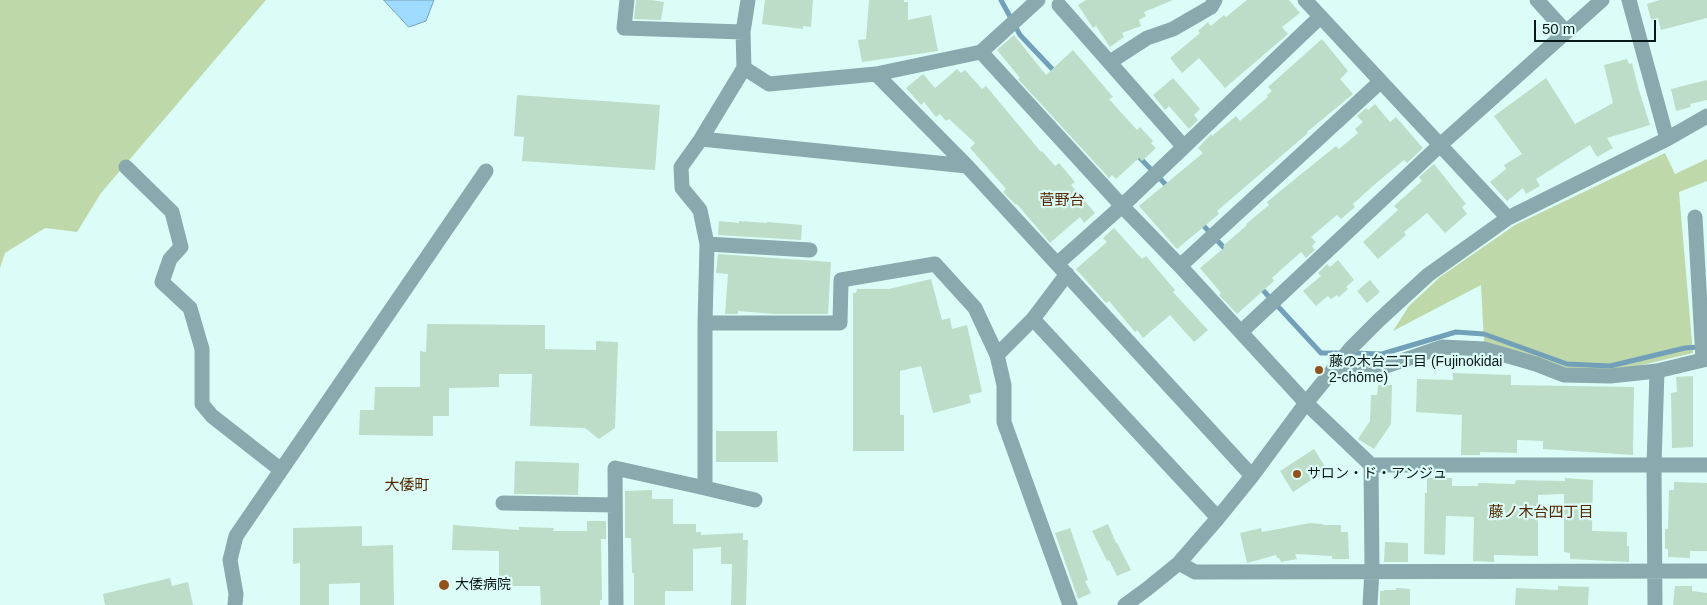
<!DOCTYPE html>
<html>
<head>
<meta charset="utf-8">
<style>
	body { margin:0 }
	#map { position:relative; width:1707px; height:605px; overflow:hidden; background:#dcfdf7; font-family:Helvetica,sans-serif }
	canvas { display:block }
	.scale { position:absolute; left:1534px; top:20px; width:122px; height:22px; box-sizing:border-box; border:2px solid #091816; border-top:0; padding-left:6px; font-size:15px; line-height:18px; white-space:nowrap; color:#091816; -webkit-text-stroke:4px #dcfdf7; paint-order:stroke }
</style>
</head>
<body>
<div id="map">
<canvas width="1707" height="605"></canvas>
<div class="scale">50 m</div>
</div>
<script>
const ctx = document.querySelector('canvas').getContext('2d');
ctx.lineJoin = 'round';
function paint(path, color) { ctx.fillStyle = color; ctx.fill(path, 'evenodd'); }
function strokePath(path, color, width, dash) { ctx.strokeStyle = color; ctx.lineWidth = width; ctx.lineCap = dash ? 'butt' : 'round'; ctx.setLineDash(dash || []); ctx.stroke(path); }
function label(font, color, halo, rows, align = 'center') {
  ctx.font = font + ' Helvetica,"Noto Sans JP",sans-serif'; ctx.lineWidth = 4.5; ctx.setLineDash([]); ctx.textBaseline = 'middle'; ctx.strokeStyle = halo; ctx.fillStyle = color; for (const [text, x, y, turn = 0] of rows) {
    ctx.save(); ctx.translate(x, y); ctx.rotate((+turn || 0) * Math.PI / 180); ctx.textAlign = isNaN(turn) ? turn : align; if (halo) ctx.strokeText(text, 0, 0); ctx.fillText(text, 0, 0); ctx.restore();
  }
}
paint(new Path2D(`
	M0,0H266L101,193L77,232L45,228L5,253L0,268Z
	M1665,153L1675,174L1707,159V181L1679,192L1693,353L1612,372L1566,369L1484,342L1481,285L1393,331L1409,306L1440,277L1515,225Z`), '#bed8aa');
const water = new Path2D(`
	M384,0H434L426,21L409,27Z`);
paint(water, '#9fdbfe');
strokePath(water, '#72a0b8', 1);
strokePath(new Path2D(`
	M1001,0L1020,35L1056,73
	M1139,157L1170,189
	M1201,223L1227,251
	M1260,287L1321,353H1343
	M1351,353L1382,354L1456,332L1484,334L1567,364L1610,366L1685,348L1699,347`), '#72a0b8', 5);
paint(new Path2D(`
	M636,0H651L664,2L661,20L634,19Z
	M765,0H813L811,27L803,26V29L762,24Z
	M869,0H904V2H908V20L931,15L938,51L862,62L858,40L866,39Z
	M1086,0H1173L1144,12L1146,16L1139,20L1141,26L1122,33L1124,37L1110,47L1096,26L1093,28L1078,5Z
	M1247,0H1289L1300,13L1282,27L1288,34L1225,88L1199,58L1182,73L1170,58L1200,33L1198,31L1208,22L1211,26L1224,15L1226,17Z
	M1660,0H1707V18L1661,30L1658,18L1651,20L1647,4Z
	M1014,35L1046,75L1073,50L1113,97L1109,99L1137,130L1140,127L1153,141L1151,143L1156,148L1142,161L1139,158L1116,179L1112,175L1109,178L1018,79L1020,78L997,50Z
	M1322,39L1348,71L1340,79L1353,94L1307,132L1308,133L1217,211L1219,214L1177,249L1139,206L1203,153L1198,148L1211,134L1212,136L1236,116L1240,121L1268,97L1267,95L1272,91L1268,87Z
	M1627,59L1629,64L1632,63L1638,87L1650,125L1607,138L1613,148L1597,157L1590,145L1536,179L1540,186L1526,194L1523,188L1507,201L1490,182L1506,169L1504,165L1522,154L1494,116L1546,78L1575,124L1613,103L1604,65Z
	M957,69L961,73L965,70L982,89L986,86L1041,152L1042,151L1055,166L1059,163L1075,182L1071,185L1095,213L1084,223L1080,217L1050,243L1017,204L1016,205L1003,192L1006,189L970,148L975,143L949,119L946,121L940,114L936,117L924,102L921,105L906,88L923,74L935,88Z
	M1173,78L1200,109L1194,115L1198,120L1189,129L1169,106L1165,110L1153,95Z
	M1707,80V100L1690,104L1691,107L1676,111L1671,89Z
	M517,95L660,105L655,170L522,161L524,137L514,136Z
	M1375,104L1390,122L1396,117L1423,148L1407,163L1404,160L1374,185L1353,204L1355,207L1341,219L1337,215L1311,237L1316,242L1312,246L1315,250L1306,258L1301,252L1272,278L1274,281L1237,314L1219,295L1221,293L1200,268L1224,248L1223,246L1247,225L1246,224L1269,205L1267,202L1279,192L1336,146L1339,149L1358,133L1355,129L1363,122L1357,116L1366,108L1368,110Z
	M1434,164L1466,204L1462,207L1467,214L1445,233L1427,213L1404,232L1406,235L1378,259L1363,242L1398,210L1394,206L1422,181L1419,177Z
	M719,221L739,223V221L767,223V222L802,225L801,240L718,235Z
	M1114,228L1142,259L1146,256L1175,290L1173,292L1208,330L1194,342L1170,315L1143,338L1137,330L1135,332L1109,301L1106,303L1076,269L1107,242L1103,238Z
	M718,254L831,262L828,314H774L738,311V314H725L728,274L716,273Z
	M1338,260L1354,280L1346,287L1348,289L1339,297L1337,295L1331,299L1328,296L1316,306L1303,291L1321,276L1318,273L1327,264L1330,267Z
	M931,279L942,320L950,318L952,329L967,325L982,392L969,395L971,403L933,413L921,366L900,371V415H904V451H853V293H856L857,289H889Z
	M1370,280L1380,292L1367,303L1357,291Z
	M427,324L545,325V349L596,350V341L618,342L615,428L599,439L585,428L530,426L532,374H499V387L449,388V416H433V436L359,435L360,410H374L375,387H420V351L426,352Z
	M1453,373L1511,375V385L1634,387L1633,455L1543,449V441L1517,440V453L1480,452V455H1461L1462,415L1416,412L1417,379L1453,380Z
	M1693,376V447L1672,448L1671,393L1677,392L1676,377Z
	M1378,385H1392L1391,424L1374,449L1358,439L1370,421L1371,395H1377Z
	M716,431H777L778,462H716Z
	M1314,449L1327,470L1293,492L1280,471Z
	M515,461L579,463L578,495L514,494Z
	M1427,478H1452V486H1478V483L1515,484L1516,480L1565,481V478L1593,480L1592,531L1627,532V546H1629V562L1570,559V553L1564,552V494L1538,495V556L1494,555V562L1473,561L1474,517L1449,516H1446L1445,555L1424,554L1425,493H1427Z
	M1674,482L1707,483V551H1690V558L1668,557V549H1665V529H1668L1669,490H1674Z
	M652,490V499H673V524H696V532H701V535L743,533V540H748L746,605H731L732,564H721V547L693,549V591H665V605H634V573H632L631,538H625V491Z
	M587,521H606V539H601L602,600H600V605H541L540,586H499V551L452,550L453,525L519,530V527L554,528L553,531H587Z
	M1310,523L1323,524V525H1341V532H1348L1349,559H1332V556L1295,554L1297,559L1281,562L1279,558H1277L1276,555L1247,563L1240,533L1261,528L1262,532Z
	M1108,524L1116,543H1117L1131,570L1117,576L1109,560L1107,561L1092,531Z
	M362,526V546L393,545L394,605H360V583L329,584V605H300V563L293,564V528Z
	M1070,528L1088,580L1085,581L1091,593L1078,599L1055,533Z
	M1385,542L1408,543V562H1384Z
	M170,578L172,586L188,582L193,605H105L103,594Z
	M1558,586L1589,587L1588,605H1515L1516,588L1558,590Z
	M1675,586H1692V591L1707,593V605H1673Z
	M1396,588L1410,589V605H1380V591H1383L1384,590H1396Z`), '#bdddc8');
strokePath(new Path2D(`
	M627,0L624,28L743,32
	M1305,0L1508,218
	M1537,0L1566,32
	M1629,0L1667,139
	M1059,5L1184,147
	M981,52L1122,206L1180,266L1306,403L1371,465L1372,570L1370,605
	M1110,62L1147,38L1173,29L1211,7L1215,0
	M744,68L743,32L748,0
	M876,74L967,166L1252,476
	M701,139L681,167L682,188L700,210L707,244L705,323H840L841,280L935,264L975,308L997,355
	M967,166L701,139L744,68L769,84L876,74L981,52L1038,0
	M126,167L172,212L181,247L170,259L162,282L190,308L202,349V404L212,416L281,470
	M1695,217L1703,360
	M707,244L810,250
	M1057,264L1122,206L1320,17
	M1180,266L1380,82
	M1067,274L1033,319L997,355L1004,385V422L1070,605
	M1033,319L1218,518
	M1241,332L1439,146L1602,0
	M1334,370L1363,374L1442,347L1484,349L1536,364L1564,375L1610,376L1657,371L1707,359
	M1371,465H1707
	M705,488L755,500
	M503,503L615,505
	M1179,563L1195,572L1707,571
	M235,605L236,594L230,560L236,536L486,171
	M616,605L615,468L705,488V323
	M1125,605L1147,589L1179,563L1218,518L1252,476L1306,403L1351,348L1379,320L1428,275L1508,218L1667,139L1707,116
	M1655,605L1654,465L1657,371`), '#8aa9ae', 15);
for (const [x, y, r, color] of [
	[1319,370,5,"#92511d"],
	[1297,474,5,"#92511d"],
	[444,585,6,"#92511d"]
]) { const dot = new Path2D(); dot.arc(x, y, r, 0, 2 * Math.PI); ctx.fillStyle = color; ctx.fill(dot); strokePath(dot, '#dcfdf7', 2); }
label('14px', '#091816', '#dcfdf7', [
	["藤の木台二丁目 (Fujinokidai",1329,362],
	["2-chōme)",1329,378],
	["サロン・ド・アンジュ",1307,474],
	["大倭病院",455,585]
], 'left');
label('15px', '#512600', '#dcfdf7', [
	["菅野台",1062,201],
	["大倭町",407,486],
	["藤ノ木台四丁目",1541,513]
]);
</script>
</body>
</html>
